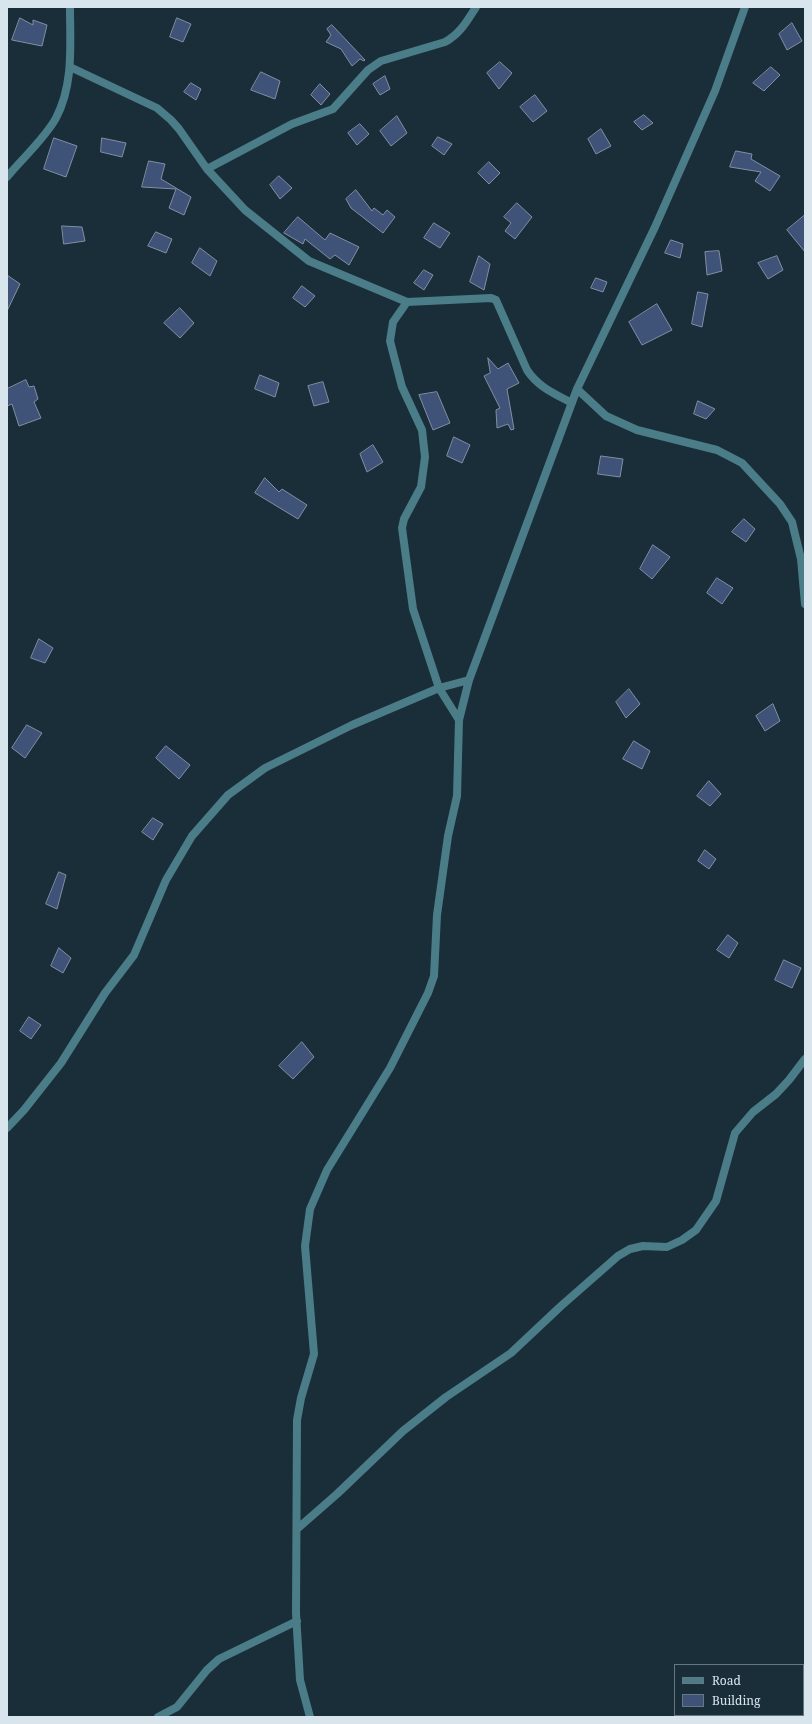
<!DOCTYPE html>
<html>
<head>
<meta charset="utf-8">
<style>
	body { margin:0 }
	#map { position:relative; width:812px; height:1724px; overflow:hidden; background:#1a2e3a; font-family:"Noto Serif",serif }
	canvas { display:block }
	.frame { position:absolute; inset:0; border:8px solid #d9e5ed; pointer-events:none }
	.legend { position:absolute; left:674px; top:1664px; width:130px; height:52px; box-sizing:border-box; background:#1a2e3a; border:1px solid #667782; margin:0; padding:5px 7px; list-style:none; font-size:12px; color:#d9e5ed }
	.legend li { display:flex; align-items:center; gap:8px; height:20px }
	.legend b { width:20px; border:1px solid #667782 }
</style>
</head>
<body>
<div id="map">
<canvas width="812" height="1724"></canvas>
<div class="frame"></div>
<ul class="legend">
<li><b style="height:5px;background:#4a7d88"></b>Road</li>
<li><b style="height:11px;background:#3f5278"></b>Building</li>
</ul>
</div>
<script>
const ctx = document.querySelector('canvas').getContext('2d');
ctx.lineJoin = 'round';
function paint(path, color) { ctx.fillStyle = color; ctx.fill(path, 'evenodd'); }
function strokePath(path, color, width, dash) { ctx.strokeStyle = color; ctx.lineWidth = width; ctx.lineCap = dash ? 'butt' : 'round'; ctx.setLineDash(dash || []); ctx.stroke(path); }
const building = new Path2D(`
	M20,18L33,25V20L47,25L42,46L12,40Z
	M177,18L191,24L183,42L170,37Z
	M792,23L802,41L787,50L779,34Z
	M332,25L365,60L364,61L360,59L352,66L341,49L326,42L331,35L327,29Z
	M500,62L512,73L499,89L487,73Z
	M771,67L780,75L764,91L753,83Z
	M261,72L280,81L275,99L251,90Z
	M385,76L390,89L380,95L373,84Z
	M191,83L201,89L196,100L184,92Z
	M320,84L330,94L321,105L311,95Z
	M535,95L547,111L533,122L520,107Z
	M644,115L653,123L642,130L634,122Z
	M397,116L407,133L391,146L380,131Z
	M360,124L369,134L357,145L348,133Z
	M601,129L611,146L596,154L588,139Z
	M438,137L452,144L444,155L432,146Z
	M54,138L77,146L66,177L44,169Z
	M102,138L126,143L122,157L101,152Z
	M736,151L752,154L751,159L780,176L770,191L755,181L761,172L730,167Z
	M149,161L165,164L161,179L191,197L184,215L169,208L176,189L142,187Z
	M489,162L500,173L489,184L478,173Z
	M279,176L292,188L280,199L270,185Z
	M356,190L372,211L374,208L383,215L387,210L395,217L383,233L351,208L346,199Z
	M517,203L532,217L515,239L505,231L511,223L504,217Z
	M805,215V252L787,230Z
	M298,217L325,240L330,233L359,247L349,265L335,255L330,259L305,239L303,244L284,233Z
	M434,223L450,233L440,248L424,238Z
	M62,226L82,227L85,241L64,244Z
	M156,232L172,239L166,253L148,246Z
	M671,240L683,244L680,258L665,253Z
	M200,248L217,261L210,276L192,263Z
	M719,251L722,271L707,275L705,252Z
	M479,256L490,264L484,290L470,282Z
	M777,256L783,270L768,279L758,263Z
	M424,270L433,275L424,290L414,283Z
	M7,275L20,284L7,311Z
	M596,278L607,282L603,292L591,288Z
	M302,286L315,296L305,307L293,298Z
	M698,292L708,294L702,327L692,324Z
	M657,304L672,330L642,345L629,322Z
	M180,308L194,323L180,338L164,323Z
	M488,358L498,369L508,363L519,383L507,389L514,429L511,430L508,424L497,428L496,410L500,408L484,376L490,373Z
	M260,375L279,383L275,397L255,389Z
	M26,380L29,387L34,386L38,399L34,402L41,418L19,426L12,404L7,406V389Z
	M323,382L329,402L314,406L308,386Z
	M437,392L450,423L433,430L419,395Z
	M698,401L715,409L706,419L694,414Z
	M454,437L470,445L462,463L447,456Z
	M373,445L383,462L367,472L360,454Z
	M601,456L623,459L620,477L598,474Z
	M265,478L279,492L282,489L307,505L298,519L255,493Z
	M744,519L755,529L746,542L732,532Z
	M653,545L670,557L652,579L640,569Z
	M717,578L733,588L722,604L707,593Z
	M39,639L53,648L45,663L31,658Z
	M629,689L640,704L626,718L616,702Z
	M773,704L780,721L765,731L756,716Z
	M27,725L42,733L25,758L12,748Z
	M634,741L650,751L642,769L623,759Z
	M166,746L190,765L179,779L156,758Z
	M709,781L721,794L710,806L697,796Z
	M153,818L163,824L153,840L142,832Z
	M705,850L716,859L709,869L698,861Z
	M59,872L66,875L57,909L46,904Z
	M728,935L738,943L729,958L717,950Z
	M59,948L71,958L63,973L51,966Z
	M784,960L801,968L792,988L775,980Z
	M29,1017L41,1025L31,1039L20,1031Z
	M302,1042L314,1057L293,1079L279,1066Z`);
paint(building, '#3f5278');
strokePath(building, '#838ea3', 1);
strokePath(new Path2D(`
	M70,67L157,108L171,120L179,129L207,169L245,210L309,261L407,302L491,298L496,300L527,370C538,387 555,394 572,403
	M207,169L292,124L333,109L368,70L381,61L445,42C460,34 467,21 476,7
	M7,177C21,160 46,137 56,118C74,84 70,44 70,7
	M407,302L393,322L390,341L402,387L422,430L425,457L421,487L404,519L402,528L413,609L439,688L459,720
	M577,389L606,416L637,430L717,450L742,463L780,504L792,522L801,559L805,604
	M7,1128L24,1110L61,1063L105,993L134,955L166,880L192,836L228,795L265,768L352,725L439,688L469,680
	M297,1529L337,1494L403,1431L446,1397L511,1353L561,1306L618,1256L630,1249L643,1246L667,1247L682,1240L696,1230L716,1201L735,1133L753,1112L776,1094L789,1080L805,1059
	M158,1717L177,1707L207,1670L219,1659L297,1621
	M310,1717L300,1680L296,1613L297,1420L301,1398L314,1354L305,1246L310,1209L327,1170L390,1068L428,993L434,976L437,915L448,836L457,796L459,720L469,680L577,389L655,227L715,91L745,7`), '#4a7d88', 8);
</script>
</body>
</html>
